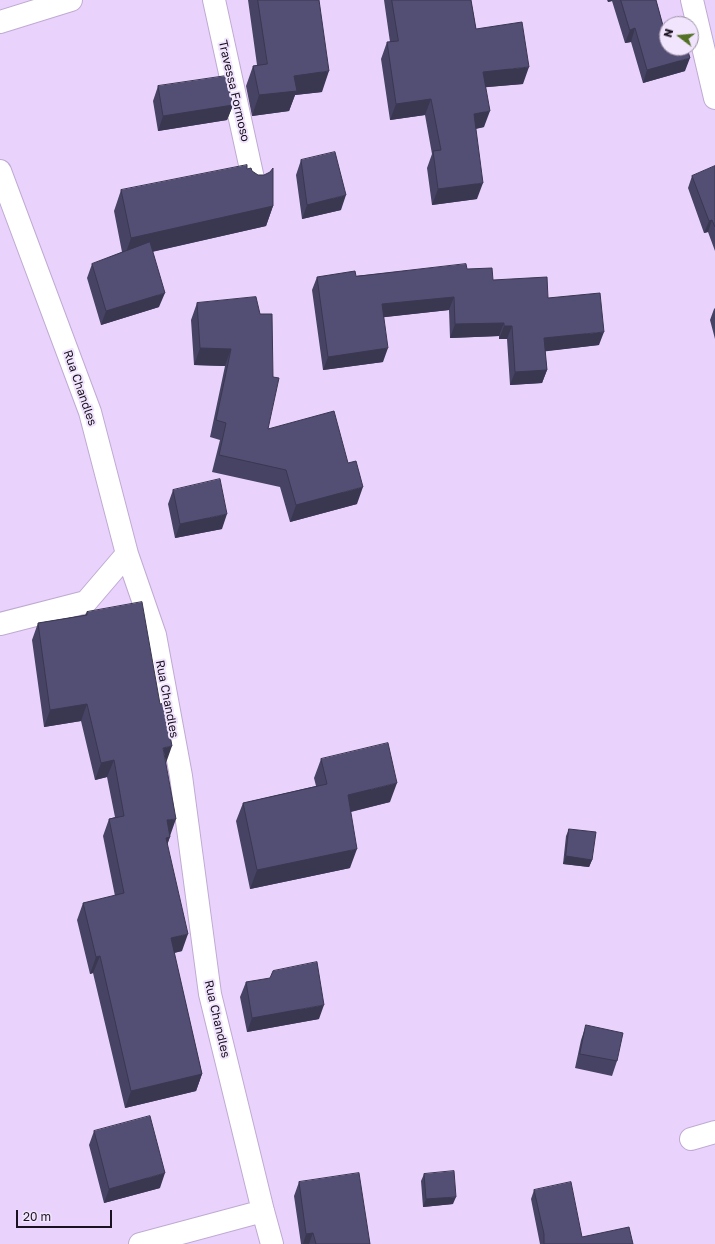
<!DOCTYPE html>
<html>
<head>
<meta charset="utf-8">
<style>
	body { margin:0 }
	#map { position:relative; width:715px; height:1244px; overflow:hidden; background:#e9d3fd; font-family:"Golos Text",sans-serif }
	canvas { display:block }
	.north { position:absolute; left:659px; top:16px; width:40px; height:40px; box-sizing:border-box; background:#f1e4fd; border:1px solid #9b90a5; border-radius:50%; rotate:286deg; font-size:11px; font-weight:700; line-height:16px; text-align:center; color:#1a1220 }
	.north::after { content:''; display:block; margin:auto; width:14px; height:18px; background:#527126; clip-path:polygon(50% 0,100% 100%,50% 72%,0 100%) }
	.scale { position:absolute; left:16px; top:1210px; width:96px; height:18px; box-sizing:border-box; border:2px solid #1a1220; border-top:0; padding-left:5px; font-size:12px; line-height:14px; white-space:nowrap; color:#1a1220; -webkit-text-stroke:3px #f1e4fd; paint-order:stroke }
</style>
</head>
<body>
<div id="map">
<canvas width="715" height="1244"></canvas>
<div class="north">N</div>
<div class="scale">20 m</div>
</div>
<script>
const ctx = document.querySelector('canvas').getContext('2d');
ctx.lineJoin = 'round';
function strokePath(path, color, width, dash) { ctx.strokeStyle = color; ctx.lineWidth = width; ctx.lineCap = dash ? 'butt' : 'round'; ctx.setLineDash(dash || []); ctx.stroke(path); }
function paint(path, color) { ctx.fillStyle = color; ctx.fill(path, 'evenodd'); }
function label(font, color, halo, rows, align = 'center') {
  ctx.font = font + ' "Golos Text",sans-serif'; ctx.lineWidth = 4; ctx.setLineDash([]); ctx.textBaseline = 'middle'; ctx.strokeStyle = halo; ctx.fillStyle = color; for (const [text, x, y, turn = 0] of rows) {
    ctx.save(); ctx.translate(x, y); ctx.rotate((+turn || 0) * Math.PI / 180); ctx.textAlign = isNaN(turn) ? turn : align; if (halo) ctx.strokeText(text, 0, 0); ctx.fillText(text, 0, 0); ctx.restore();
  }
}
const minor = new Path2D(`
	M214,0L254,183
	M692,0L715,98
	M0,22L71,0
	M0,171L90,412L127,554L155,635L181,776L210,994L263,1211L272,1244
	M0,624L86,602L127,554
	M691,1139L715,1132
	M140,1244L263,1211`);
strokePath(minor, '#bfaad2', 24);
strokePath(minor, '#fff', 22);
paint(new Path2D(`
	M248,0H319L322,92L295,95L289,111L252,116L246,86L253,66L257,65Z
	M384,0H471L476,29L523,84L486,87L484,127L476,129L477,199L432,205L427,168L432,154L425,115L390,120L381,59L387,42H390Z
	M607,0H656L665,33L685,71L643,83L631,42L625,43L612,1L608,2Z
	M158,86L233,105L227,120L158,131L153,101Z
	M301,160L341,210L302,219L296,175Z
	M715,166V251L708,232L704,233L688,188L692,176Z
	M121,190L273,206L266,226L152,252L159,307L101,325L87,278L92,264L122,252L114,211Z
	M467,269L493,280L548,298L599,345L545,351L547,370L542,383L510,385L507,339H499V336L450,338L449,310L384,317L383,362L323,370L312,290L317,277L356,276Z
	M256,297L268,429L357,504L290,522L280,487L212,472L220,440L210,437L225,366L194,365L191,320L197,303Z
	M715,308V339L710,320L714,309Z
	M173,490L222,529L175,538L168,504Z
	M87,612L166,763L170,836L167,845L182,951L174,953L202,1074L196,1091L125,1108L93,973L90,974L77,920L83,903L115,896L103,836L109,819L115,817L107,777L95,780L81,721L44,727L32,640L38,623L85,615Z
	M321,759L390,802L351,812L350,868L250,889L236,821L243,803L316,786L314,778Z
	M569,829L592,860L589,867L563,864L566,836Z
	M246,982L319,1019L247,1032L240,997Z
	M586,1025L617,1061L612,1076L575,1068L581,1040Z
	M94,1131L160,1188L104,1203L89,1145Z
	M424,1174L453,1204L423,1207L421,1181Z
	M299,1182L369,1241L370,1244H301L294,1196Z
	M534,1190L582,1237L633,1244H540L531,1199Z`), '#474364');
paint(new Path2D(`
	M608,0H612V1L608,2Z
	M635,28L631,42L625,43L630,30Z
	M690,58L685,71L643,83L647,70Z
	M529,67L523,84L477,88L483,72Z
	M329,71L322,92L295,95L289,111L252,116L259,95L294,76Z
	M431,99L425,115L390,120L396,104Z
	M233,105L227,120L158,131L163,116Z
	M490,111L484,127L468,130L474,114Z
	M483,183L477,199L432,205L438,189Z
	M346,195L341,210L302,219L307,205Z
	M273,206L266,226L124,258L131,238Z
	M712,220L708,232L704,233L709,221Z
	M165,293L159,307L101,325L106,311Z
	M454,297L449,310L377,318L382,304Z
	M504,323L499,336L450,338L455,324Z
	M504,326H512L507,339H499Z
	M604,332L599,345L540,352L544,338Z
	M200,348L231,349L225,366L194,365Z
	M388,348L383,362L323,370L328,357Z
	M547,370L542,383L510,385L515,372Z
	M363,487L357,504L290,522L296,505Z
	M227,514L222,529L175,538L180,524Z
	M87,704L81,721L44,727L50,710Z
	M172,746L166,763L163,748Z
	M114,760L107,777L95,780L101,763Z
	M397,783L390,802L341,814L348,795Z
	M176,819L170,836L161,837L167,820Z
	M170,837L164,854L166,838Z
	M357,849L350,868L250,889L257,870Z
	M566,856L592,860L589,867L563,864Z
	M188,934L182,951L165,955L171,938Z
	M100,956L93,973L90,974L96,957Z
	M324,1005L319,1019L247,1032L252,1018Z
	M202,1074L196,1091L125,1108L131,1091Z
	M165,1173L160,1188L104,1203L109,1189Z
	M456,1197L453,1204L423,1207L426,1199Z
	M313,1233L309,1244H303L306,1234Z`), '#3a3751');
const building = new Path2D(`
	M258,0H319L329,71L294,76L297,91L259,95L253,66L267,64Z
	M392,0H471L476,29L522,22L529,67L483,72L490,111L474,114L483,183L438,189L433,151L441,150L431,99L396,104L387,42L398,41Z
	M621,0H656L665,33H667V48H687L690,58L647,70L635,28L630,30Z
	M226,76L233,105L163,116L158,86Z
	M335,152L346,195L307,205L301,160Z
	M247,165V169L251,168L252,171L258,175H264L270,172L273,168V206L131,238L121,190Z
	M715,166V227L712,220L709,221L692,176Z
	M150,242L165,293L106,311L92,264Z
	M466,264L467,269L492,268L493,280L547,277L548,298L600,293L604,332L544,338L547,370L515,372L512,326H504V323L455,324L454,297L382,304L388,348L328,357L317,277L355,271L356,276Z
	M256,297L260,314H272L273,377L279,378L268,429L334,411L348,463L356,461L363,487L296,505L286,470L219,455L226,423L216,420L231,349L200,348L197,303Z
	M220,479L227,514L180,524L173,490Z
	M142,602L160,704L164,703L172,746L163,748L176,819L167,820L170,837L166,838L188,934L171,938L202,1074L131,1091L100,956L96,957L83,903L124,893L109,819L124,816L114,760L101,763L87,704L50,710L38,623L87,615V612Z
	M388,743L397,783L348,795L357,849L257,870L243,803L327,784L321,759Z
	M569,829L596,832L592,860L566,856Z
	M317,962L324,1005L252,1018L246,982L270,978L273,971Z
	M586,1025L623,1033L617,1061L580,1054Z
	M150,1116L165,1173L109,1189L94,1131Z
	M454,1171L456,1197L426,1199L424,1174Z
	M359,1173L370,1244H316L313,1233L306,1234L299,1182Z
	M571,1182L582,1237L629,1227L633,1244H544V1234L534,1190Z`);
paint(building, '#534e74');
strokePath(building, '#3a3751', 1);
label('12px', '#1a1220', '#f1e4fd', [
	["Travessa Formoso",234,91,77],
	["Rua Chandles",80,388,71],
	["Rua Chandles",167,699,79],
	["Rua Chandles",217,1019,77]
]);
</script>
</body>
</html>
